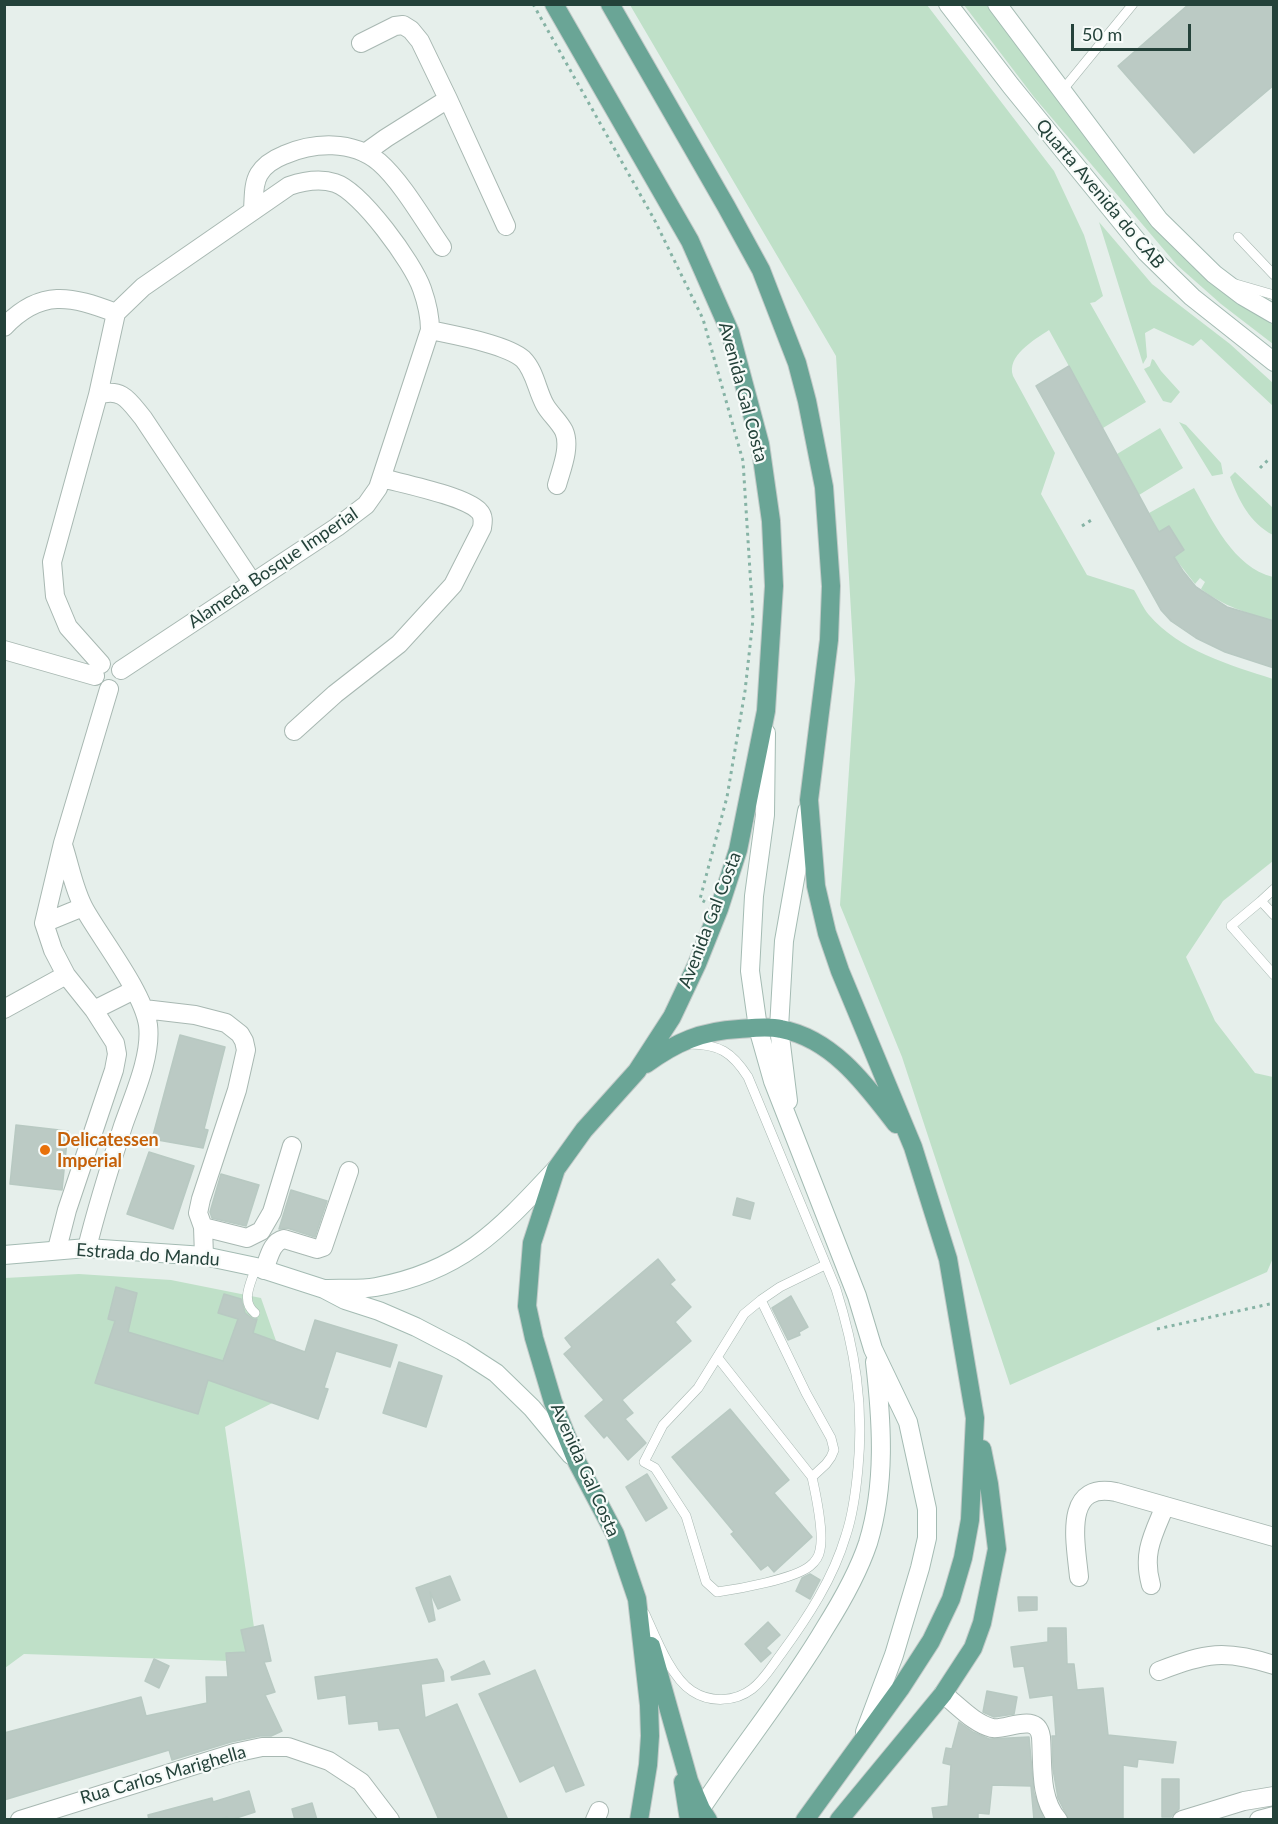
<!DOCTYPE html>
<html>
<head>
<meta charset="utf-8">
<style>
	body { margin:0 }
	#map { position:relative; width:1278px; height:1824px; overflow:hidden; background:#e6efeb; font-family:Lato,sans-serif }
	canvas { display:block }
	.frame { position:absolute; inset:0; border:6px solid #24423a; pointer-events:none }
	.scale { position:absolute; left:1071px; top:24px; width:120px; height:27px; box-sizing:border-box; border:3px solid #24423a; border-top:0; padding-left:8px; font-size:18px; line-height:21px; white-space:nowrap; color:#24423a; -webkit-text-stroke:4px #f7fbf9; paint-order:stroke }
</style>
</head>
<body>
<div id="map">
<canvas width="1278" height="1824"></canvas>
<div class="frame"></div>
<div class="scale">50 m</div>
</div>
<script>
const ctx = document.querySelector('canvas').getContext('2d');
ctx.lineJoin = 'round';
function paint(path, color) { ctx.fillStyle = color; ctx.fill(path, 'evenodd'); }
function strokePath(path, color, width, dash) { ctx.strokeStyle = color; ctx.lineWidth = width; ctx.lineCap = dash ? 'butt' : 'round'; ctx.setLineDash(dash || []); ctx.stroke(path); }
function label(font, color, halo, rows, align = 'center') {
  ctx.font = font + ' Lato,sans-serif'; ctx.lineWidth = 4.5; ctx.setLineDash([]); ctx.textBaseline = 'middle'; ctx.strokeStyle = halo; ctx.fillStyle = color; for (const [text, x, y, turn = 0] of rows) {
    ctx.save(); ctx.translate(x, y); ctx.rotate((+turn || 0) * Math.PI / 180); ctx.textAlign = isNaN(turn) ? turn : align; if (halo) ctx.strokeText(text, 0, 0); ctx.fillText(text, 0, 0); ctx.restore();
  }
}
paint(new Path2D(`
	M630,5H927L1054,171L1084,235L1103,296L1095,302L1090,303L1146,402L1103,428L1049,330C1034,340 1006,356 1013,376L1055,453L1041,494L1087,575L1134,590C1139,598 1143,608 1149,615C1180,651 1230,665 1273,679V861L1223,901L1186,957L1215,1021L1255,1073L1273,1077V1258L1267,1272L1010,1385L902,1057L840,905L855,680L836,356Z
	M964,5H986L1159,232L1205,277L1230,297L1273,325V344L1221,304L1177,265L1034,97Z
	M1099,222L1152,284L1230,344L1273,383V406L1201,339L1193,346L1154,328L1145,333L1147,357L1143,364Z
	M1152,359L1154,360L1161,371L1180,392L1171,403L1163,401L1144,369L1150,366Z
	M1179,422L1186,425L1221,463L1223,474L1212,476Z
	M1160,428L1183,468L1139,495L1117,454Z
	M1235,472L1273,508V535C1250,523 1239,501 1230,477Z
	M1194,488C1213,521 1233,567 1273,577V621C1245,612 1225,607 1201,589L1205,582L1200,578L1195,584L1174,557L1184,550L1169,526L1159,532L1149,513Z
	M79,1274L171,1280L261,1298L294,1392L225,1427L259,1662L24,1654L5,1668V1278Z`), '#bfe0c8');
const building = new Path2D(`
	M1189,4H1274V85L1194,153L1118,66Z
	M1069,366L1159,532L1169,526L1184,550L1174,557L1183,571L1196,587L1227,607L1274,621V668L1225,652L1196,638L1171,621L1161,610L1036,386Z
	M180,1035L225,1047L204,1129L208,1130L203,1148L152,1139Z
	M16,1125L68,1131L62,1190L10,1184Z
	M149,1152L194,1166L173,1229L127,1214Z
	M221,1174L259,1185L246,1226L212,1218L210,1212Z
	M291,1190L327,1201L315,1237L287,1228L279,1229Z
	M737,1198L754,1203L750,1219L733,1215Z
	M658,1259L675,1280L670,1284L691,1307L675,1322L691,1341L622,1400L633,1413L625,1419L646,1443L628,1460L607,1435L604,1438L585,1416L604,1400L564,1354L572,1347L565,1338Z
	M116,1287L137,1293L128,1332L223,1361L238,1319L218,1313L224,1294L241,1299L245,1313L253,1319H257L253,1333L305,1352L315,1320L397,1345L390,1367L336,1351L324,1388L328,1389L318,1419L208,1380L198,1414L95,1383L115,1321L108,1319Z
	M791,1296L808,1327L799,1332L800,1335L788,1340L772,1308Z
	M399,1362L442,1376L426,1427L383,1413Z
	M730,1409L789,1480L774,1493L812,1537L774,1572L768,1565L761,1570L731,1534L734,1532L672,1457Z
	M647,1474L667,1508L646,1521L626,1487Z
	M810,1574L820,1580L810,1599L796,1591L802,1578Z
	M450,1576L460,1600L438,1609L430,1592L435,1620L429,1622L416,1588Z
	M1018,1597H1037V1610L1019,1611Z
	M768,1622L780,1635L766,1648L771,1653L761,1662L745,1644Z
	M263,1625L271,1661L264,1662L275,1692L265,1695L282,1731L271,1736H260L231,1742L172,1760L169,1750L4,1800V1733L141,1697L146,1716L207,1703L206,1677H228L226,1653L246,1652L241,1630Z
	M1048,1628H1066L1067,1664H1074L1077,1690L1103,1688L1108,1735L1176,1742L1173,1763L1138,1759L1137,1767L1123,1765V1820H1069L1058,1798L1053,1769L1052,1736H1056L1053,1695L1030,1698L1024,1666L1014,1667L1011,1647L1048,1642Z
	M154,1659L169,1666L159,1688L145,1681Z
	M437,1659L443,1671L444,1681L421,1684L425,1718L457,1704L508,1820H439L399,1728L379,1730L378,1721L349,1724L346,1695L318,1699L315,1677Z
	M484,1661L490,1674L452,1680L451,1677Z
	M535,1670L584,1785L566,1792L554,1765L520,1782L479,1694Z
	M987,1691L1017,1697L1014,1714L994,1717L983,1712Z
	M959,1722L973,1732L989,1739L1029,1737L1034,1793L1044,1820H1034L1031,1786L992,1785L989,1814L978,1813V1820H934L932,1808L948,1806L951,1765L943,1763L946,1748L952,1749Z
	M1162,1779H1179V1809L1171,1817H1162Z
	M249,1791L255,1812L230,1820L227,1817L216,1820H149L148,1815L212,1798L213,1802Z
	M312,1803L317,1820H295L292,1809Z`);
paint(building, '#bbcac4');
strokePath(building, '#b8c9c2', 1.5);
const lane = new Path2D(`
	M1061,92L1133,4
	M1238,237L1274,275
	M1236,284L1274,295
	M1274,889L1261,901L1274,915
	M1261,901L1231,926L1274,975
	M255,1313C240,1301 251,1283 256,1267
	M718,1358L812,1477L826,1464L831,1457L834,1450L831,1438L806,1393L761,1300
	M812,1477C816,1495 824,1533 820,1550C819,1556 815,1562 810,1566C794,1579 739,1589 717,1592L706,1582L686,1516L655,1468L644,1462L663,1425L698,1388L744,1314L761,1300L780,1287L825,1265
	M645,1614C655,1636 671,1678 692,1691C710,1703 735,1702 752,1689C764,1680 772,1666 781,1654C808,1617 833,1579 846,1535C853,1514 856,1490 858,1468C864,1404 855,1349 836,1289L748,1077C732,1052 719,1044 689,1044`);
const street = new Path2D(`
	M361,43L395,26L403,25L411,30L420,41L448,99L506,226
	M365,153L386,138L448,99
	M253,209C254,197 253,184 259,174C265,164 274,159 284,155C314,142 352,140 379,162C402,182 424,221 442,247
	M4,327C41,288 71,296 116,313
	M430,330C453,335 506,344 523,359C535,371 537,391 545,405C550,414 559,421 564,431C571,447 561,470 557,485
	M98,395C122,387 129,401 143,418L252,582
	M4,650L95,676
	M101,664L68,627L55,596L52,562L98,395L116,313L143,287L289,186C304,181 319,178 335,183C361,191 413,263 422,289C427,303 430,315 430,330L378,488L366,505L337,527L121,670
	M294,731L335,694L399,644L453,585L482,528C483,522 484,516 479,511C465,496 404,484 382,478
	M63,845C70,866 74,891 85,910C102,940 143,992 148,1025C152,1056 133,1097 123,1126C110,1166 97,1207 87,1248
	M44,923L83,907
	M4,1009L66,975
	M144,1009L195,1015L226,1023L240,1034L244,1041L246,1050L237,1090L201,1199L198,1213L203,1227
	M94,1010L134,990
	M57,1249L67,1210L114,1070L117,1054L115,1043L94,1010L66,975L53,950L44,923L63,843L109,689
	M204,1256L203,1227L247,1238L261,1231L272,1212L292,1146
	M264,1270C269,1258 271,1242 284,1239L317,1249L323,1247L349,1171
	M1079,1577C1076,1544 1062,1481 1116,1492L1274,1537
	M1151,1585C1142,1553 1153,1535 1165,1506
	M1159,1671C1207,1653 1224,1649 1274,1665
	M943,1694C959,1706 973,1723 992,1728C1006,1731 1037,1711 1041,1737C1043,1765 1039,1798 1058,1820
	M20,1820L234,1753L262,1747H288L329,1761L361,1782L390,1820
	M595,1820L599,1811
	M1182,1820L1244,1801L1274,1796
	M1259,1820L1274,1816`);
const secondary = new Path2D(`
	M948,4L1011,86L1146,252L1192,297L1274,362
	M997,4L1159,220L1214,274L1243,296L1274,314
	M766,733L765,815L754,896L750,971L758,1028L773,1081L857,1296L873,1349L908,1422L927,1509V1538L920,1568L894,1655L865,1732
	M788,1101L779,1028L784,941L807,811
	M4,1255L87,1248L204,1256L256,1267L324,1289L345,1300L379,1311L416,1327L462,1351L496,1373L532,1408L571,1455
	M325,1289C342,1288 359,1290 376,1287C462,1271 499,1230 556,1169
	M694,1819C736,1754 786,1694 825,1628C842,1601 858,1573 868,1543C886,1484 882,1422 875,1362`);
const primary = new Path2D(`
	M554,4L690,241L730,332L760,444L771,521L774,586L766,711L738,850L719,909L697,964L672,1017L637,1071L584,1130L556,1169L532,1243L527,1306L534,1338L553,1402L577,1462L615,1534L637,1599L649,1705L650,1736L648,1765L639,1820
	M610,4L726,206L761,270L797,363L807,401L824,487L831,586L829,640L809,800L816,886L827,933L840,971L913,1147L948,1259L975,1418L970,1520L963,1558L951,1599L931,1641L900,1689L805,1820
	M646,1064C676,1042 702,1031 739,1029C753,1028 768,1026 781,1029C833,1039 866,1085 896,1124
	M651,1646L689,1781L701,1809L708,1820
	M683,1782L689,1820
	M839,1820L943,1694L973,1648L982,1623L997,1549L989,1484L982,1449`);
strokePath(lane, '#a8b8b2', 10);
strokePath(street, '#a8b8b2', 20);
strokePath(secondary, '#a4bbb3', 20);
strokePath(primary, '#c2cac8', 20);
strokePath(new Path2D(`
	M533,4L654,219L703,319L743,461L753,619L745,691L727,797L700,899L705,902
	M1260,468L1269,459
	M1082,526L1093,519
	M1157,1329L1274,1303`), '#86b3a5', 3, [3, 4.5]);
strokePath(lane, '#fff', 9);
strokePath(street, '#fff', 18);
strokePath(secondary, '#fff', 18);
strokePath(primary, '#6aa596', 18);
for (const [x, y, r, color] of [
	[45,1150,6,"#e8710a"]
]) { const dot = new Path2D(); dot.arc(x, y, r, 0, 2 * Math.PI); ctx.fillStyle = color; ctx.fill(dot); strokePath(dot, '#f7fbf9', 2); }
label('18px', '#24423a', '#f7fbf9', [
	["Quarta Avenida do CAB",1100,194,50],
	["Avenida Gal Costa",743,392,75],
	["Alameda Bosque Imperial",273,568,-34],
	["Avenida Gal Costa",710,920,-69],
	["Estrada do Mandu",148,1255,4],
	["Avenida Gal Costa",585,1470,66],
	["Rua Carlos Marighella",163,1775,-16]
]);
label('bold 18px', '#c56008', '#f7fbf9', [
	["Delicatessen",57,1140],
	["Imperial",57,1161]
], 'left');
</script>
</body>
</html>
